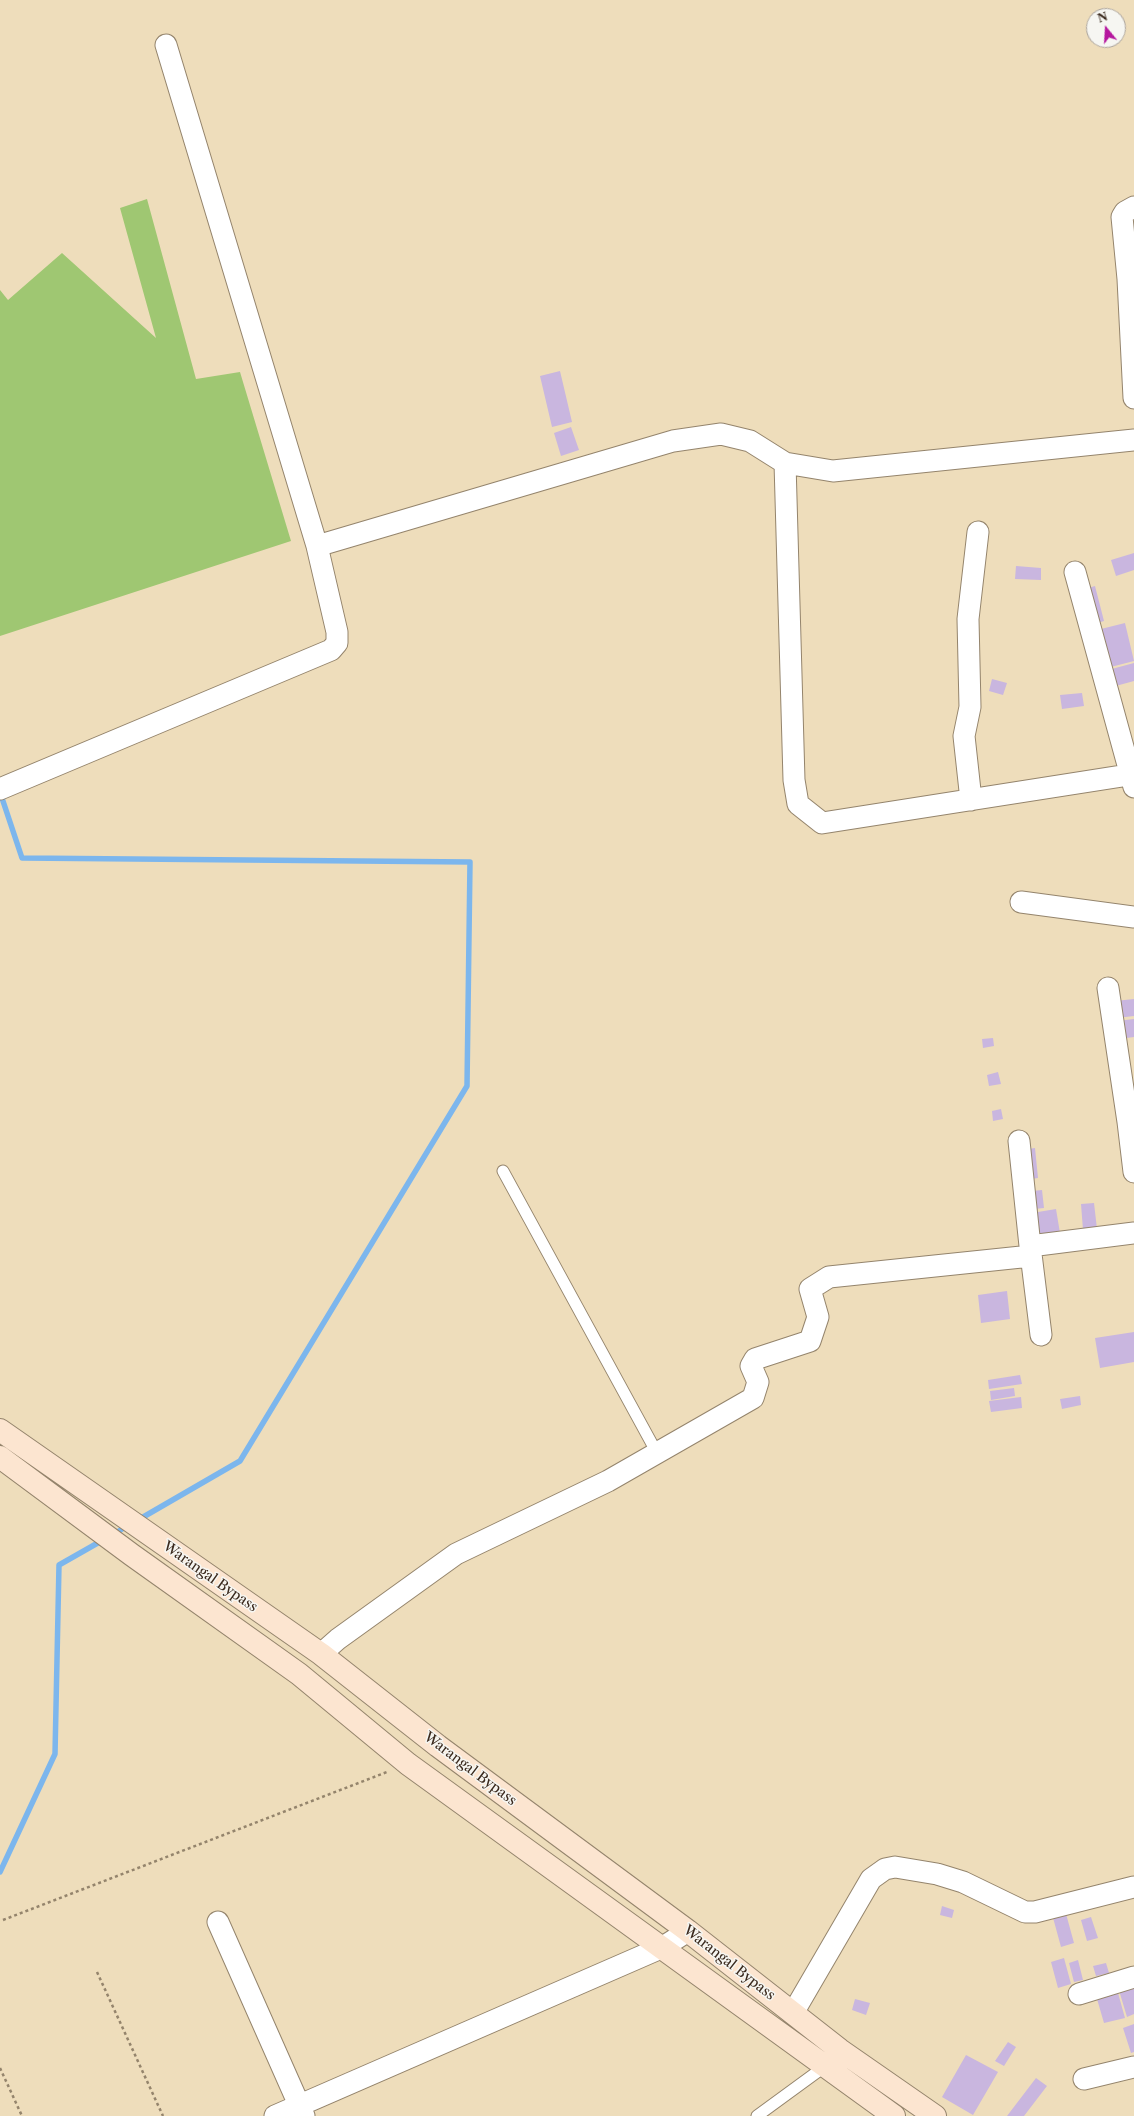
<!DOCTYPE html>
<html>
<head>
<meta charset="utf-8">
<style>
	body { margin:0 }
	#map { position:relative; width:1134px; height:2116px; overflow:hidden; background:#edb; font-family:"Libre Caslon Text",serif }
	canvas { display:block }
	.north { position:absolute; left:1086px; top:8px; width:40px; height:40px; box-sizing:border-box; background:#f6f6f2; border:1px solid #aba49d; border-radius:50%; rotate:342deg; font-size:11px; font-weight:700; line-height:16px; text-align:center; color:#3b2a1e }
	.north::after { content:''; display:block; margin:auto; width:14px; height:18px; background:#b5179e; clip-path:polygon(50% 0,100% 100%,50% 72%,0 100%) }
</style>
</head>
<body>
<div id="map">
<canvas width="1134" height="2116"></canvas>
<div class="north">N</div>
</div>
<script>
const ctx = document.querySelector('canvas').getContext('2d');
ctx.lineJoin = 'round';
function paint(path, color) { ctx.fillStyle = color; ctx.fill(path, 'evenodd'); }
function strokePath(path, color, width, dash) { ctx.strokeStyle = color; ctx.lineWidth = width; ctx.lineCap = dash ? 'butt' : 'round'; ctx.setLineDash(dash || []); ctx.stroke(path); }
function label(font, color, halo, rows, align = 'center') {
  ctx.font = font + ' "Libre Caslon Text",serif'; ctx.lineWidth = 3; ctx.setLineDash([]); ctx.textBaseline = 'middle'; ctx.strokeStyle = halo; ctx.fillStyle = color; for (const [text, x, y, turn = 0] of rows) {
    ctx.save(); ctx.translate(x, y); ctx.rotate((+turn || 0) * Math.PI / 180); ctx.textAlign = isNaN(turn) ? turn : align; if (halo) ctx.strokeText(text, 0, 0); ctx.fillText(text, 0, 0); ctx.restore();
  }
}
paint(new Path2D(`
	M147,199L196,379L240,372L291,541L0,636V290L8,300L62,253L156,338L120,208Z`), '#9fc772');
strokePath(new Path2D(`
	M0,792L22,858L470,862L467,1086L240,1461L138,1520
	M112,1535L129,1525
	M0,1872L55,1754L59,1565L103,1540`), '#7cb6ed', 5.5);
paint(new Path2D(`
	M560,371L572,422L552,427L540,376Z
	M571,427L579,450L561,456L554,433Z
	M1134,553V570L1116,576L1111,560Z
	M1016,566L1041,568V580L1015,579Z
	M1095,586L1104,621L1094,624L1085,589Z
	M1125,623L1134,661L1103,669L1093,631Z
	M1134,663V681L1112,687L1108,670Z
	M992,679L1007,683L1003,695L989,691Z
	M1082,693L1084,706L1062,709L1060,695Z
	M1134,999V1016L1117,1018L1115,1001Z
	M1134,1019V1037L1119,1039L1117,1021Z
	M993,1038L994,1046L983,1048L982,1039Z
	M998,1072L1001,1084L989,1086L987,1075Z
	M1001,1109L1003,1119L993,1121L992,1111Z
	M1035,1148L1038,1178L1031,1179L1028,1149Z
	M1042,1190L1044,1208L1034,1209L1032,1191Z
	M1094,1203L1097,1229L1083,1230L1081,1204Z
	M1056,1209L1060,1233L1036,1237L1032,1213Z
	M1007,1291L1010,1319L981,1323L978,1295Z
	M1134,1332V1362L1100,1368L1095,1338Z
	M1020,1375L1022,1384L989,1389L988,1380Z
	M1014,1388L1015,1396L991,1400L990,1391Z
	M1080,1396L1081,1405L1062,1409L1060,1399Z
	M1021,1397L1022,1408L991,1412L989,1401Z
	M942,1906L954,1910L952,1918L940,1915Z
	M1065,1910L1074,1943L1061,1947L1052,1914Z
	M1091,1917L1098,1938L1087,1941L1081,1920Z
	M1064,1958L1071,1984L1058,1988L1051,1962Z
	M1078,1960L1083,1980L1074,1982L1069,1963Z
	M1106,1963L1109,1973L1096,1976L1093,1966Z
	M1134,1983V2014L1127,2017L1118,1987Z
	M1118,1993L1125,2018L1104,2023L1097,1999Z
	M855,1999L870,2003L866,2015L852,2010Z
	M1134,2024V2052L1131,2053L1123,2028Z
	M1008,2042L1016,2047L1004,2066L995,2061Z
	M966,2055L998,2072L973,2115L942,2097Z
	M1036,2078L1047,2086L1024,2116H1007Z`), '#c9b6df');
const service = new Path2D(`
	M503,1171L657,1453
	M757,2116L824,2067`);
const minor = new Path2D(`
	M1134,207L1125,212L1122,217L1128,279L1134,398
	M785,463L794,780L798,804L822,823L1134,774
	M317,546L673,441L721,434L750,441L785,463L833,471L1134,440
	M1075,572L1134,787
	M0,789L331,650L337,643V632L317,546L166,45
	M971,800L964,736L970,707L968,619L978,532
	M1021,902L1134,917
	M1108,988L1128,1122
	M1134,1121L1128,1122L1134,1172
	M1019,1141L1030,1246L1134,1233
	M1030,1246L1041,1335
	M321,1654L338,1639L456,1554L608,1481L753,1398L758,1382L751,1366L755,1359L810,1341L818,1317L810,1289L829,1277L1031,1256
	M218,1922L304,2116
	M1079,1994L1134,1977
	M793,2013L871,1879L885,1869L895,1867L937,1874L963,1882L1025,1912H1035L1134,1887
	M1084,2079L1134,2067
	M275,2116L663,1947L688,1931`);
const secondary = new Path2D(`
	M0,1430L321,1654L438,1746L688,1931L840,2050L935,2116
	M0,1457L132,1555L299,1674L408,1764L894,2116`);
strokePath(service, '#94846c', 13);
strokePath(minor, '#94846c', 23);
strokePath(secondary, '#94846c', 24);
strokePath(new Path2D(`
	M3,1920L387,1772
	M97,1972L163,2116
	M0,2068L22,2116`), '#94846c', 2.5, [3, 3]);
strokePath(service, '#fff', 11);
strokePath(minor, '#fff', 21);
strokePath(secondary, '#fce5d0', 22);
label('14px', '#3b2a1e', '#f6f6f2', [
	["Warangal Bypass",210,1577,35],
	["Warangal Bypass",470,1769,37],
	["Warangal Bypass",729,1963,38]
]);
</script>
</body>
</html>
